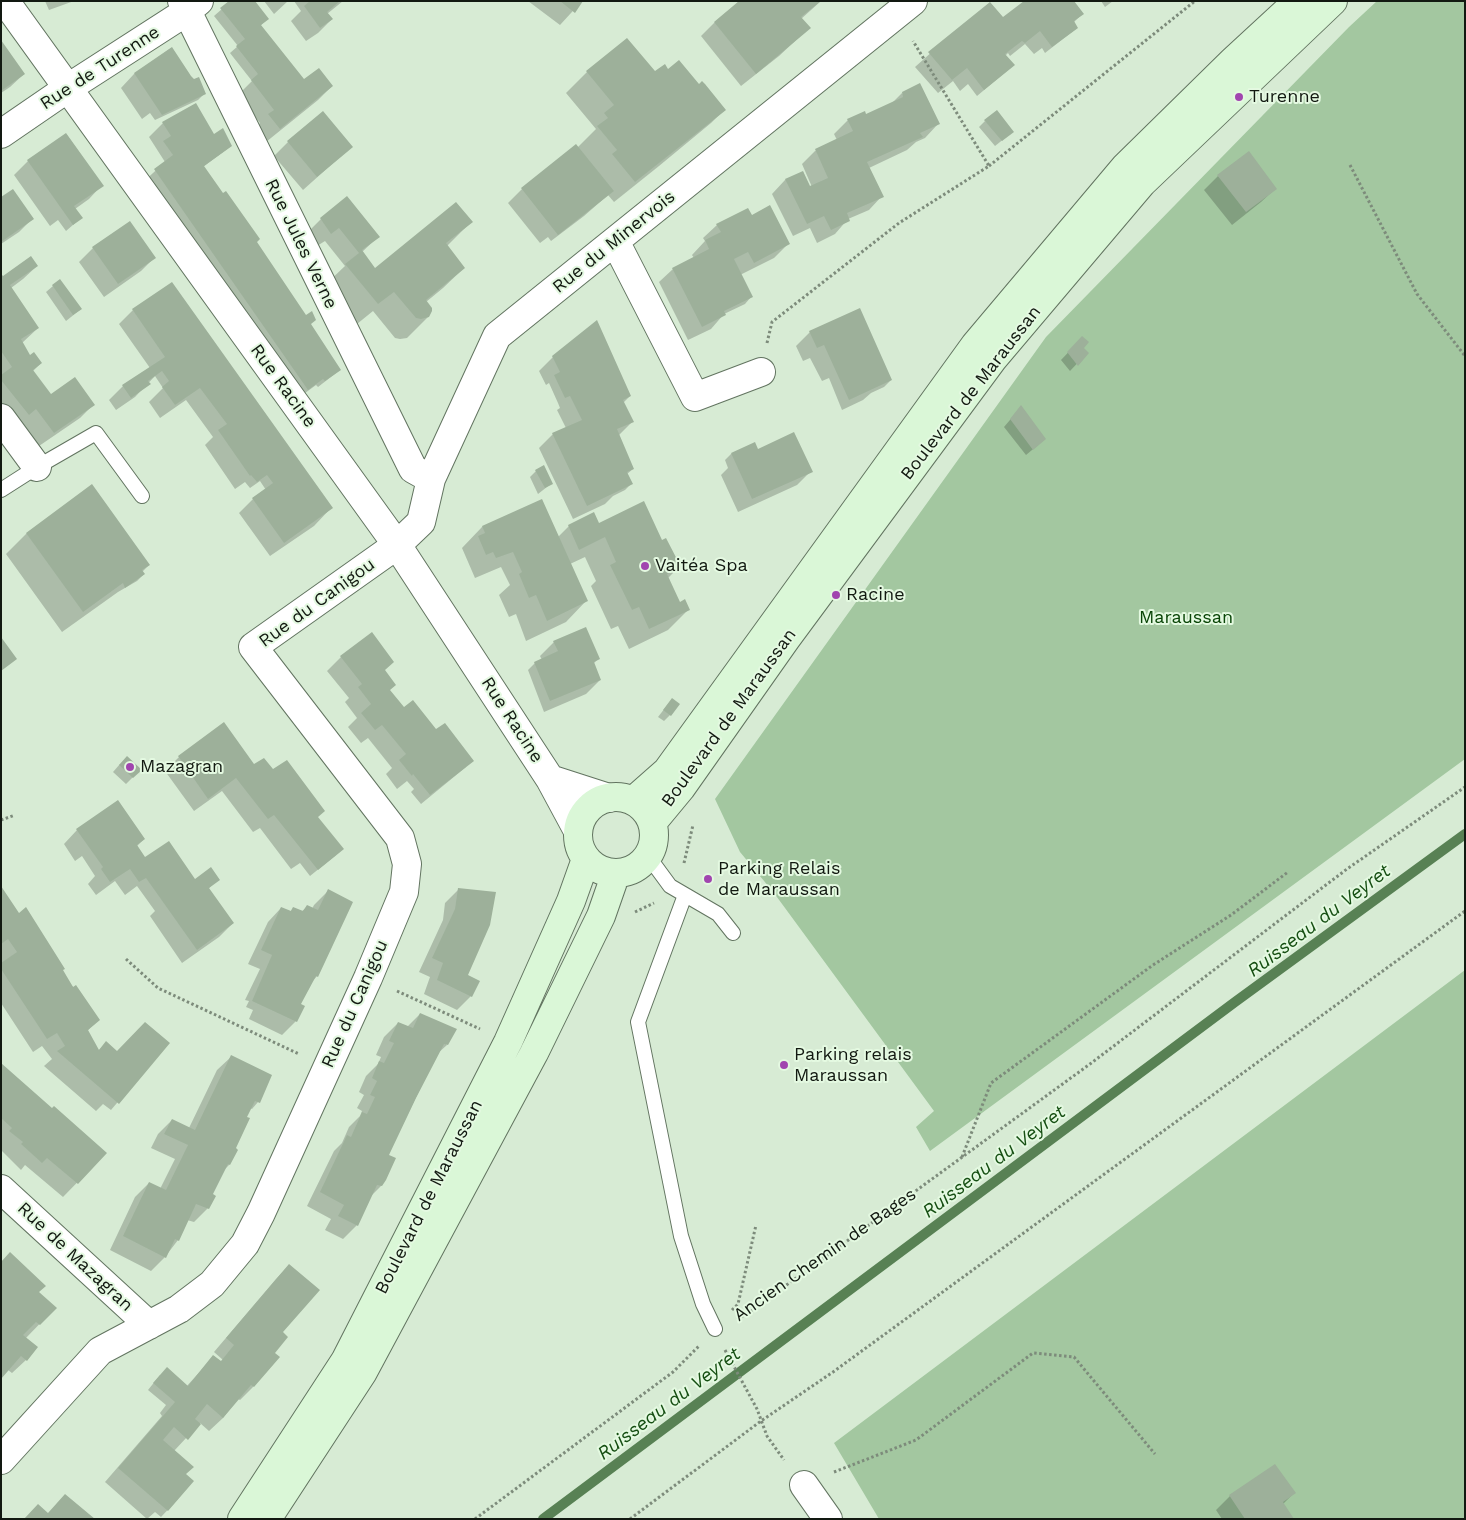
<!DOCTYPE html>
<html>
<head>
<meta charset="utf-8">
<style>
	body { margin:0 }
	#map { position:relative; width:1466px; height:1520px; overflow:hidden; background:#d7ebd4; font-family:"Work Sans",sans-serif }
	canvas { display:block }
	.frame { position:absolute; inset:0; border:2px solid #121911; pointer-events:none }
</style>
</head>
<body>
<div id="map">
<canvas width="1466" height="1520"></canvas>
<div class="frame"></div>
</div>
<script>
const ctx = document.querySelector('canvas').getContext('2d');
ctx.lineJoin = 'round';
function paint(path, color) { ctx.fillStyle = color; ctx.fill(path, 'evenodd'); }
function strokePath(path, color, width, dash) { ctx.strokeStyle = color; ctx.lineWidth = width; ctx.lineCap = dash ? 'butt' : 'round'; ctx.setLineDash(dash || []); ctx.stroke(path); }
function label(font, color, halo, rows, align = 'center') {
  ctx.font = font + ' "Work Sans",sans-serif'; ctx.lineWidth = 4; ctx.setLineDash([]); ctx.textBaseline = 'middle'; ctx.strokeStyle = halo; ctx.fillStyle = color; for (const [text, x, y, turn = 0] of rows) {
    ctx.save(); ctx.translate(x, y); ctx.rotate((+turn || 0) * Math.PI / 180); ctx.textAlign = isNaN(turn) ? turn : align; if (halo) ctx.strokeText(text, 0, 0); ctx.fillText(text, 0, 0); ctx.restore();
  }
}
paint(new Path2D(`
	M1377,1H1465V759L930,1151L916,1127L934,1111L774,893L740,852L715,799L1046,337L1349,27Z
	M1465,970V1519H879L834,1443Z`), '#a3c7a0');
paint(new Path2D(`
	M45,1H74L49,10Z
	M231,1L267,19L260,26L304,81L332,86L318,100L266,142L255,129L260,123L238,95L252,81L230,53L238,46L214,16Z
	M264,1H288L274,14Z
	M294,1H343L327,14L332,19L318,33L306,41L291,21L301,11Z
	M528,1H582L560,25Z
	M741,1H821L801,19L809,28L779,56L741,86L701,36L714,23Z
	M1101,1H1113L1105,7Z
	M1082,14L1073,23L1077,28L1045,53L1042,48L1034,54L1025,44L1010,56L1008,53L1005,56L1014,65L977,96L968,84L960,91L953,81L938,93L915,67L943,42L1003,19Z
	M627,40L654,73L667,69L699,86L724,110L711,123L659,166L614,202L608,195L584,216L551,241L548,237L540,243L508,203L522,189L576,146L577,148L596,129L566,93L587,72Z
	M1,42L24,74L10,87L1,93Z
	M171,48L192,79L205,93L198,100L155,120L150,113L142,119L121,88L134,74Z
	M902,93L938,124L925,138L916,142L907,150L869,168L882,196L869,210L848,219L835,234L817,243L810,228L793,236L772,194L785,180L803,172L810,188L812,187L802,164L815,151L837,140L834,134L848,120L866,117L892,103Z
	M985,121L1005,138L995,146L979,127Z
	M163,123L214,136L231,146L203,167L310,324L340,370L318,387L316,385L301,396L141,184L165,162L149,137Z
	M67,135L102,185L89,199L75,209L81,218L66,231L58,220L50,226L14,175L28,161Z
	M288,142L351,147L303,190L274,156Z
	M1218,176L1275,189L1261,202L1232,225L1204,190Z
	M1,198L33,218L19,232L1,244Z
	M321,219L378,237L362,252L375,269L471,222L447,246L464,268L443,288L426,302L428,317L407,338L400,339L395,338L373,311L357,324L325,285L345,266L325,241L317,246L307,233Z
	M129,223L154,258L141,271L104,297L79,262L93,248Z
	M717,225L788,244L774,258L740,275L751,297L745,304L724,314L711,329L688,340L659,282L673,269L694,258L692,255L705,241L703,238Z
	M37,266L23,279L11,288L38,328L22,343L30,357L41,363L33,371L51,396L93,405L80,418L39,446L22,422L14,428L1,411V279Z
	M53,286L81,309L66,321L46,292Z
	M133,310L331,508L314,526L270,556L239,513L253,499L266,490L260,481L250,488L245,482L235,489L205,445L213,437L186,400L160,418L149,402L163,388L155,376L135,397L116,410L109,400L123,386L150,368L119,324Z
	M810,332L891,380L884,387L871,393L863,400L842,410L829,378L822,381L810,358L803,361L796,346Z
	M1082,338V348L1087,353L1070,371L1061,360Z
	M553,357L630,396L623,403L632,422L618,436L633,469L627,474L631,484L625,490L613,496L605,504L573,519L539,448L553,434L566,428L557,410L560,408L558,403L549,383L546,385L539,371Z
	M1015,414L1038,445L1026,455L1004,427Z
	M757,451L811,471L797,485L738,512L721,475L728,468L725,460L731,454Z
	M536,471L552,483L538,494L530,477Z
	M91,486L149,565L142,572L144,574L137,581L118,592L62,632L6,554L26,534Z
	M542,500L558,537L569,526L598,525L661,542L679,567L668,578L679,603L688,610L668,630L629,649L618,626L611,629L591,586L596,581L585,557L570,564L586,601L566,622L526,641L516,614L509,617L499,595L510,585L501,567L475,578L462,548L482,527Z
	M372,634L389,691L404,709L466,767L421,804L411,792L414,789L407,781L397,789L386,774L392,768L368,738L361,743L348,727L357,718L345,702L349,698L327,671L341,657Z
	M554,642L598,659L593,664L600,680L586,694L544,712L528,670L535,663L542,660L540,656Z
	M672,699L670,715L664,721L658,717Z
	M223,724L254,766L273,771L317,817L336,855L310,876L300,863L291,869L260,828L253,832L222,791L194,811L165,771L179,757Z
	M120,764L140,770L126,784L113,772Z
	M77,830L144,839L137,846L145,858L195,880L218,879L208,889L233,923L219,937L182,963L150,916L155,911L137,886L125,895L115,881L96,895L88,884L95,876L82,856L75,861L64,844Z
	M1,887L18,914L98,1020L87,1031L98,1051L106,1043L117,1052L168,1043L111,1110L103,1104L96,1111L44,1066L52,1059L42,1046L33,1052L1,1003Z
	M459,889L466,976L471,996L457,1010L424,994L430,977L419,972L443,920L445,903Z
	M328,891L317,976L311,983L300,1004L296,1021L282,1035L249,1019L253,1010L246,1007L249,1001L245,1000L260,969L248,964L268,922L281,908L290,912L293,908L301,912L307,907L312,909L314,905Z
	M420,1014L447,1045L437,1054L388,1155L381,1186L371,1196L357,1225L343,1239L325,1230L331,1219L307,1206L334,1151L342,1143L349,1127L360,1116L362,1111L357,1108L364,1095L359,1092L366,1076L378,1064L381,1057L376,1055L384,1037L398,1023L407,1027Z
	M231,1057L258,1102L252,1109L250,1108L234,1148L236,1150L229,1165L223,1171L211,1195L215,1196L208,1208L194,1222L187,1220L178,1240L165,1257L151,1271L110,1250L135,1197L149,1183L160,1189L175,1159L151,1148L158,1134L172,1120L189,1128L217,1070Z
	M1,1065L52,1110L106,1153L63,1197L25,1165L21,1170L1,1150Z
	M289,1265L272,1353L253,1387L240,1400L238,1399L223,1418L209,1431L200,1423L174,1451L184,1475L178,1499L161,1517L155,1512L147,1519L105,1482L162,1416L160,1413L166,1405L148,1390L160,1375L186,1387L214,1356L221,1362L223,1360L214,1352L276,1279Z
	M37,1293L55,1308L25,1339L26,1360L12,1373L8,1370Z
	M1294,1493L1283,1504L1293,1519H1222L1216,1510L1230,1496Z`), '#0003');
strokePath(new Path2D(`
	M543,1519L1235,1002L1465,834`), '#588154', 10);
paint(new Path2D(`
	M229,1H255L269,19L261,25L304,79L319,68L333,86L280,129L268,114L274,110L251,80L258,74L236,46L245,39L220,8Z
	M310,1H340L327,12L333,19L320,28L304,6Z
	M560,1H583L575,13Z
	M739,1H821L801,17L811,28L756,74L714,22Z
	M1024,1H1074L1084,14L1074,21L1078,28L1052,47L1040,31L1025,43L1022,41L1005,54L1015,65L984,90L967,68L952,80L928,52L990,2L1003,17Z
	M627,38L655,71L665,64L668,69L679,60L699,84L702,81L705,84L726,110L635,182L612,154L617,150L597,126L608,118L604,113L614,105L586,71Z
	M1,40L25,74L1,91Z
	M172,47L191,76L194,79L199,77L206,94L162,115L134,73Z
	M920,83L940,124L920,133L923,137L867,162L884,197L847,213L850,221L831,230L824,216L807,224L785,179L803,171L810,186L828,178L815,149L853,131L847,119L865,111L866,114L903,97L902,92Z
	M196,103L214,134L223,128L232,146L204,166L223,193L226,191L260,239L257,242L306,315L312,311L316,320L311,324L341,370L325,381L323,379L308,390L154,169L173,155L163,141L171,136L162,122Z
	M997,110L1014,132L1002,141L984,120Z
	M323,111L353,147L317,177L287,141Z
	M66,133L104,186L74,206L83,218L73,225L27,160Z
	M576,144L614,191L558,235L521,188Z
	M1249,151L1277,189L1246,212L1217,175Z
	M13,189L34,219L1,242V197Z
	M347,196L380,237L362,250L375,268L456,202L473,222L446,243L465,268L426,300L432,308V311L429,317L421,319L416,318L394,292L378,304L345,264L359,253L339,228L331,234L320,218Z
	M770,205L790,244L754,263L748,252L734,259L753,297L724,311L726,315L702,327L672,268L709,249L705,240L721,232L716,224L748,208L752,215Z
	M130,221L156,258L118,284L92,247Z
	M31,256L38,266L10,285L39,328L21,339L30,355L34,352L42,363L33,370L51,394L75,377L95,405L54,433L36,409L29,415L1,380V375L12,367L1,351V274L3,276Z
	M60,279L82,309L73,315L52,285Z
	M172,282L333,508L284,543L252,498L273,483L267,475L257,482L251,475L250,476L218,430L227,424L200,388L175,405L162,387L169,381L162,371L148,381L151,384L131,398L122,385L165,357L132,309Z
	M860,308L892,380L849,400L824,345L817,348L809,331Z
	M597,320L631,396L623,400L634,422L617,429L634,469L627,472L633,484L587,506L552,433L582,420L570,396L565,398L554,375L560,372L552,356Z
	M1082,336L1089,342L1084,348L1089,353L1078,366L1067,352Z
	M1021,405L1046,439L1033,450L1010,419Z
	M794,432L813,472L752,499L731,453L755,442L758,449Z
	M544,465L553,484L545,488L535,470Z
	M92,484L150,565L142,570L145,574L125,588L123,583L83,612L26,533Z
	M542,499L588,601L547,621L536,595L529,598L519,574L522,572L513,552L496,558L493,552L486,555L478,536L485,533L482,526Z
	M644,501L662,540L666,538L681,567L667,574L680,602L685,599L690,610L649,629L639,607L632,610L610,565L616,562L605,537L579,550L568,525L594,512L599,523Z
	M586,627L600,659L594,662L601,680L550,701L534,662L558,651L553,641Z
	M372,632L394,662L385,670L396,685L390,690L404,707L413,700L436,729L445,723L474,761L430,795L413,774L412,776L399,760L406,754L382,725L375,730L361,713L371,704L358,687L362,684L340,656Z
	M1,637L17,659L1,671Z
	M672,698L680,704L671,716L663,710Z
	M224,722L254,764L264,758L273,769L287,760L325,811L318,817L344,849L318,870L274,815L268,819L236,778L208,799L178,756Z
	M127,756L142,770L133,778L119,765Z
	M118,800L145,839L137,845L145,857L169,841L195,879L211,867L220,880L209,888L234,923L197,950L146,878L139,882L130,869L110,882L101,869L103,867L76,829Z
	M1,886L19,913L26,907L65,969L63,970L73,987L76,985L100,1020L88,1030L99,1050L106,1041L117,1051L145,1022L170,1043L119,1104L57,1051L65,1046L57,1033L47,1039L1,969V963L17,952L8,939L1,944Z
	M458,888L496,892L490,925L468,975L480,981L472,997L437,980L443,963L432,958L455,909Z
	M328,889L353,902L318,977L316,976L301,1004L305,1006L297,1022L252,1001L272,955L261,950L281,907L291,911L293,907L303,911L307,905L318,910Z
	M420,1013L457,1029L448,1045L444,1044L416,1098L389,1155L396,1158L386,1180L382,1186L377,1185L358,1226L338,1216L344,1205L320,1192L347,1135L351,1137L362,1112L367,1114L375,1097L370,1095L377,1081L372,1078L379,1061L384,1063L394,1043L389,1041L398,1022L413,1028Z
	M231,1055L272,1075L260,1103L255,1101L247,1117L250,1118L236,1148L238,1150L230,1165L228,1164L213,1194L216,1196L209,1209L196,1204L179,1241L175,1239L166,1258L123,1236L149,1182L166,1190L188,1145L164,1134L172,1119L195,1130Z
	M1,1063L52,1108L54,1106L107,1153L78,1184L47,1158L42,1163L21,1144L23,1142L9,1131L12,1128L1,1118Z
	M10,1252L46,1286L39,1292L57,1308L40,1325L36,1322L23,1335L38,1347L27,1361L21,1356L1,1379V1262Z
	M289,1264L320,1290L283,1332L288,1337L275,1353L280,1357L254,1387L251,1385L223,1418L207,1404L195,1419L201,1424L188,1440L174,1427L163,1440L194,1467L186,1474L194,1481L168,1511L118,1468L175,1402L153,1383L167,1367L188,1386L213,1355L221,1361L234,1345L226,1338Z
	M1275,1464L1296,1493L1283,1502L1294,1519H1245L1229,1495Z
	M65,1494L95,1519H24L38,1504L48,1513Z`), '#9db09a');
const service = new Path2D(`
	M1,490L37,467L96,433L142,496
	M648,856L670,886L718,914L733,933
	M685,895L638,1022L681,1236L703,1304L715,1329`);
const minor = new Path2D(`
	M5,1L397,545L550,779L578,831
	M182,1L413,469L431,479
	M1,134L68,88L186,12L199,1
	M615,241L695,397L761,372
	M1,418L37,467
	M550,779L609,798
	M1,1189L149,1325
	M1,1460L100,1351L179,1309L212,1284L245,1244L261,1213L368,978L404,892L407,864L400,838L253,647L397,545L421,522L431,479L497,336L913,1
	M804,1485L828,1519`);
const secondary = new Path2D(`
	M578 835a38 38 0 1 1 76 0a38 38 0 1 1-76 0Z
	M633,801L667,771L975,345L1125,167L1234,60L1298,1
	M652,823L681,788L786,639L993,359L1142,183L1333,1
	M242,1519L345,1361L508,1042L571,901L586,859
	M267,1519L363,1372L534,1053L601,916L616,873`);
strokePath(service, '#627460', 16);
strokePath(minor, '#627460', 30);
strokePath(secondary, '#627460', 30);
strokePath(new Path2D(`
	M1350,165L1417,294L1465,356
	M989,166L1195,1
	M767,343L772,322L899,223L989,166L913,41
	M1,820L15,815
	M684,863L693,825
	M635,912L654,903
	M126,959L158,988L299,1054
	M397,991L480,1029
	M962,1157L991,1083L1153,965L1231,915L1288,872
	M732,1310L738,1304L756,1225
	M737,1319L748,1313L1090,1064L1347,869L1465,787
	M725,1350L757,1409L767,1436L784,1460
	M834,1472L916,1440L1033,1353L1074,1357L1155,1454
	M475,1519L673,1372L699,1346
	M630,1519L761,1421L833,1372L1465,911`), '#7d8b7b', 3, [2.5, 2.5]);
strokePath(service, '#fff', 14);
strokePath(minor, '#fff', 28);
strokePath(secondary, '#daf7d7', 28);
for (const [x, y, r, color] of [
	[1239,97,5,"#a145af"],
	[645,566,5,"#a145af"],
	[836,595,5,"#a145af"],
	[130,767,5,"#a145af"],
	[708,879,5,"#a145af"],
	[784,1065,5,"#a145af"]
]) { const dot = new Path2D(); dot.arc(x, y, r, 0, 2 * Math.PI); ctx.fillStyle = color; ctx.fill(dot); strokePath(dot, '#e4f9e1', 2); }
label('18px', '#121911', '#e4f9e1', [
	["Rue de Turenne",100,68,-33],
	["Rue du Minervois",614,242,-39],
	["Rue Jules Verne",301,244,64],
	["Rue Racine",283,386,54],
	["Boulevard de Maraussan",971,393,-52],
	["Rue du Canigou",317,603,-36],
	["Boulevard de Maraussan",729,718,-54],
	["Rue Racine",512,720,57],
	["Rue du Canigou",355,1004,-66],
	["Boulevard de Maraussan",429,1197,-63],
	["Ancien Chemin de Bages",825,1255,-35],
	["Rue de Mazagran",75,1257,43]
]);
label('18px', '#121911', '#e4f9e1', [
	["Turenne",1249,97],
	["Vaitéa Spa",655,566],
	["Racine",846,595],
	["Mazagran",140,767],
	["Parking Relais",718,869],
	["de Maraussan",718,890],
	["Parking relais",794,1055],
	["Maraussan",794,1076]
], 'left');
label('18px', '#094507', '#e4f9e1', [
	["Maraussan",1186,618]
]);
label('italic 19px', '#164f13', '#e4f9e1', [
	["Ruisseau du Veyret",1319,921,-37],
	["Ruisseau du Veyret",994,1162,-37],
	["Ruisseau du Veyret",669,1404,-37]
]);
</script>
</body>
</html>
